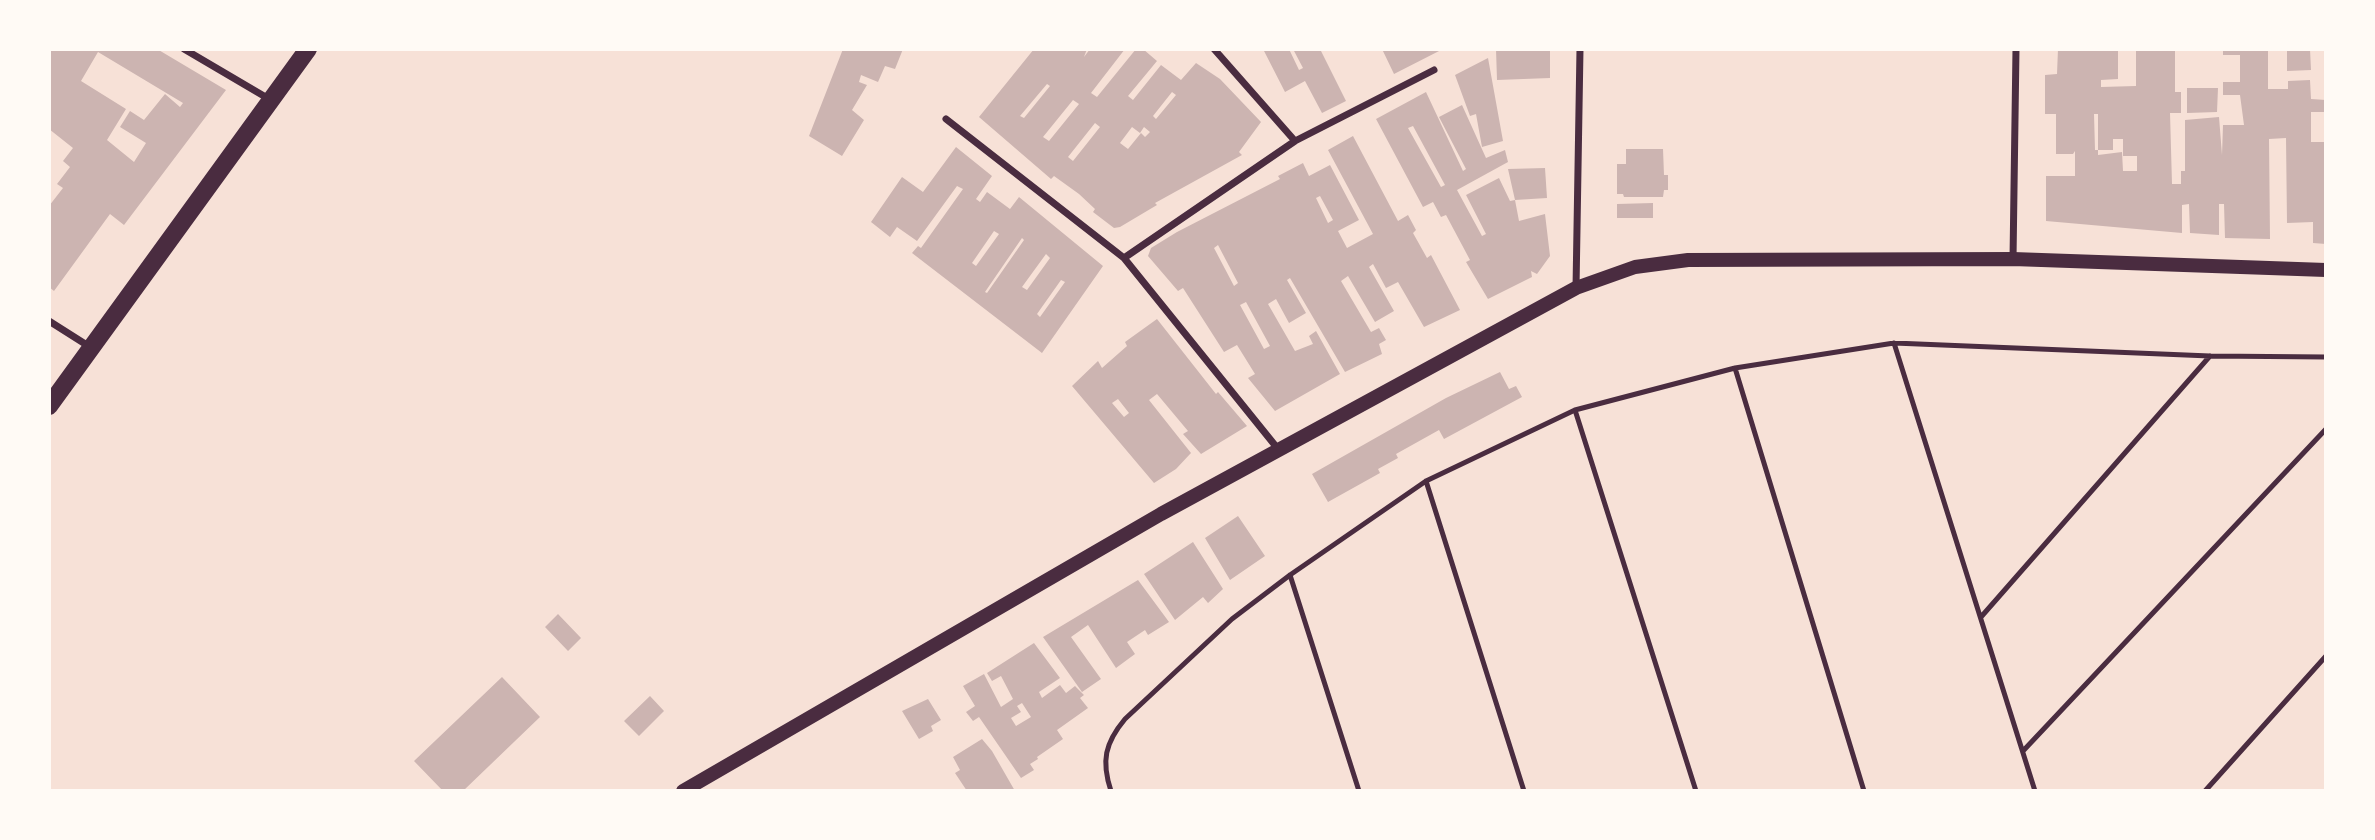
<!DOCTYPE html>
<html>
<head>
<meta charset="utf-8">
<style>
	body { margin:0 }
	#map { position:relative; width:2375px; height:840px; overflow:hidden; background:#f7e1d7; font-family:"Exo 2",sans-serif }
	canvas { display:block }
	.frame { position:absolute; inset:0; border:51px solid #fffaf5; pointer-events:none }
</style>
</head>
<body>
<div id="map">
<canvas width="2375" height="840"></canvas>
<div class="frame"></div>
</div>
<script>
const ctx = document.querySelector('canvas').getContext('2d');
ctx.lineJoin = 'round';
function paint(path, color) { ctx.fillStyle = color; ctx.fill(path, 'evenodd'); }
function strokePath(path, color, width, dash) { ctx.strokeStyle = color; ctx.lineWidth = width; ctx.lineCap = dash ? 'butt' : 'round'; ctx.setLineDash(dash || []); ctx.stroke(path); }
paint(new Path2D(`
	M49,49H157L226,90L124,225L110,214L54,291L49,287V206L63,188L57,184L70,167L63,161L73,148L49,129ZM98,52L183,103L180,107L165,94L144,120L130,111L120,127L146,143L134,162L107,140L126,109L81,81Z
	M843,49H903L895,69L885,66L878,82L861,75L859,82L867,85L852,110L864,120L842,156L809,136Z
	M1034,49H1087L1084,57L1090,49H1125L1091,93L1097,97L1136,49H1143L1157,61L1128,96L1133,100L1161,65L1181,80L1196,63L1220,79L1261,122L1239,152L1242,155L1155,203L1157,205L1120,227L1114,228L1093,212L1095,209L1079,194L1054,176L1051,179L979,117ZM1047,84L1050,86L1024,118L1020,116ZM1172,92L1176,95L1156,119L1153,116ZM1073,100L1079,104L1049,141L1043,137ZM1095,123L1100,127L1073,161L1068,157ZM1132,127L1140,133L1144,127L1150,132L1145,137L1141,133L1128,149L1120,143Z
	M1263,49H1289L1299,70L1303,68L1293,49H1320L1346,101L1322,113L1305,81L1285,92Z
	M1382,49H1443L1394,74Z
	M1496,49H1550V78L1497,80Z
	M2058,49H2118V79L2101,80V87L2136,86V49H2175V92H2181V113H2170L2172,184H2181V171H2185V120L2219,117L2222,155L2223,125H2244L2240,95H2223V82H2240V55H2223V49H2268V89H2288V81L2310,80L2311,99L2326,100V112H2311V142H2326V244L2313,243V222L2287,223L2286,138L2269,139L2270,239L2225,238L2224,204H2219V235L2190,233L2189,204L2182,205V233L2046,221V176H2075V151L2073,154H2056V114H2045V75L2057,74ZM2094,114H2098V150H2113V139H2123V156H2137V171H2123L2122,152L2098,155V150H2095Z
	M2287,49H2310L2311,70L2287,71Z
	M1488,58L1503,141L1482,147L1476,114L1470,116L1455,75Z
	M2187,88H2218L2217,112L2187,113Z
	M1426,92L1463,171L1466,169L1439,117L1462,105L1486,158L1505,150L1508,162L1457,190L1482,236L1486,234L1466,195L1499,178L1510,201L1515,200L1519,221L1545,214L1550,256L1537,274L1531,271L1532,277L1488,299L1466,262L1470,260L1446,215L1441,217L1433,202L1423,207L1376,119ZM1413,126L1445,185L1441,187L1408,128Z
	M1353,136L1398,221L1408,215L1416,230L1413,233L1427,258L1431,255L1460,310L1424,327L1398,282L1386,288L1373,264L1369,267L1394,311L1375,322L1348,276L1341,281L1371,332L1379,328L1386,340L1379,344L1382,354L1345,372L1290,278L1287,280L1306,313L1289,323L1276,299L1268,304L1295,351L1313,344L1309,336L1316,331L1340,374L1275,411L1248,378L1255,374L1237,345L1224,352L1183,288L1178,291L1148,256L1151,248L1177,232L1280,179L1278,176L1303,163L1309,176L1330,165L1359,220L1338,231L1347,248L1373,234L1328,150ZM1320,196L1333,220L1328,223L1316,198ZM1218,245L1238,283L1234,286L1214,248ZM1246,302L1270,346L1264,349L1240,305Z
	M956,147L992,176L976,199L980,202L987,192L1010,209L1019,197L1103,266L1042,353L912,253L918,246L921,248L963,189L957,186L917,241L897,227L890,237L871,222L902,177L923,192ZM994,231L999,234L976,266L972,263ZM1022,238L1024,240L987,293L985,292ZM1046,254L1050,258L1027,290L1022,287ZM1061,280L1065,282L1040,317L1037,314Z
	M1626,149H1663L1664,175H1668V190H1664L1663,197H1624L1623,194H1617V164H1626Z
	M1545,168L1547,198L1515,200L1508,169Z
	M1653,203V218H1617V204Z
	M1157,319L1216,394L1218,392L1247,426L1201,454L1183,434L1188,431L1157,394L1149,400L1191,453L1176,469L1154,483L1072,386L1098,361L1102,368L1127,346L1125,342ZM1118,399L1129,413L1124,417L1112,403Z
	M1500,372L1509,389L1516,386L1522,397L1444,439L1439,430L1396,454L1398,458L1378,469L1380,473L1328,502L1312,474L1446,398Z
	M1238,516L1265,556L1230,580L1205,538Z
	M1193,542L1223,589L1208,603L1203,597L1175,620L1144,574Z
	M1138,580L1169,622L1148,635L1145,630L1127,642L1135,654L1116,668L1088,625L1071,637L1101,679L1082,692L1043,637Z
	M558,614L581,638L568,651L545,627Z
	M1034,643L1060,678L1039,692L1042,698L1060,685L1066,693L1075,686L1084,695L1080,698L1088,708L1057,730L1063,739L1037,757L1038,759L1030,764L1034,770L1021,778L979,717L973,721L966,712L975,706L963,686L984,674L1001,707L1013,699L1001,676L992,681L987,673ZM1022,703L1031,717L1016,726L1011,718L1021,712L1017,706Z
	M502,677L540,717L463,791H443L414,761Z
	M650,696L664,711L639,736L624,721Z
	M928,699L941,720L931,726L933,731L919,739L902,711Z
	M982,739L992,751L1015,791H967L955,773L960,770L953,757Z`), '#ccb4b1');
strokePath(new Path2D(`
	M1894,343L2035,791
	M1735,368L1864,791
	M1575,410L1696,791
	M1426,481L1524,791
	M1290,575L1359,791
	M1981,617L2210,356
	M2023,751L2326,429
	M1111,791C1101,761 1105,743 1125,719L1232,619L1290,575L1426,481L1575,410L1735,368L1894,343L2210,356L2326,357
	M2205,791L2326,656`), '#4a2c40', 5);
strokePath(new Path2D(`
	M184,49L269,99
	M1214,49L1295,141
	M946,119L1124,258L1278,449
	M1124,258L1295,141L1434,70
	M2013,259L2016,49
	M1576,288L1580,49
	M49,321L90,347`), '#4a2c40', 7);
strokePath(new Path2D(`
	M683,791L1161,514L1576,288L1635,267L1688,260L2013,259L2326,270`), '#4a2c40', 14);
strokePath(new Path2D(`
	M49,406L308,49`), '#4a2c40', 18);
</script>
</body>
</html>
